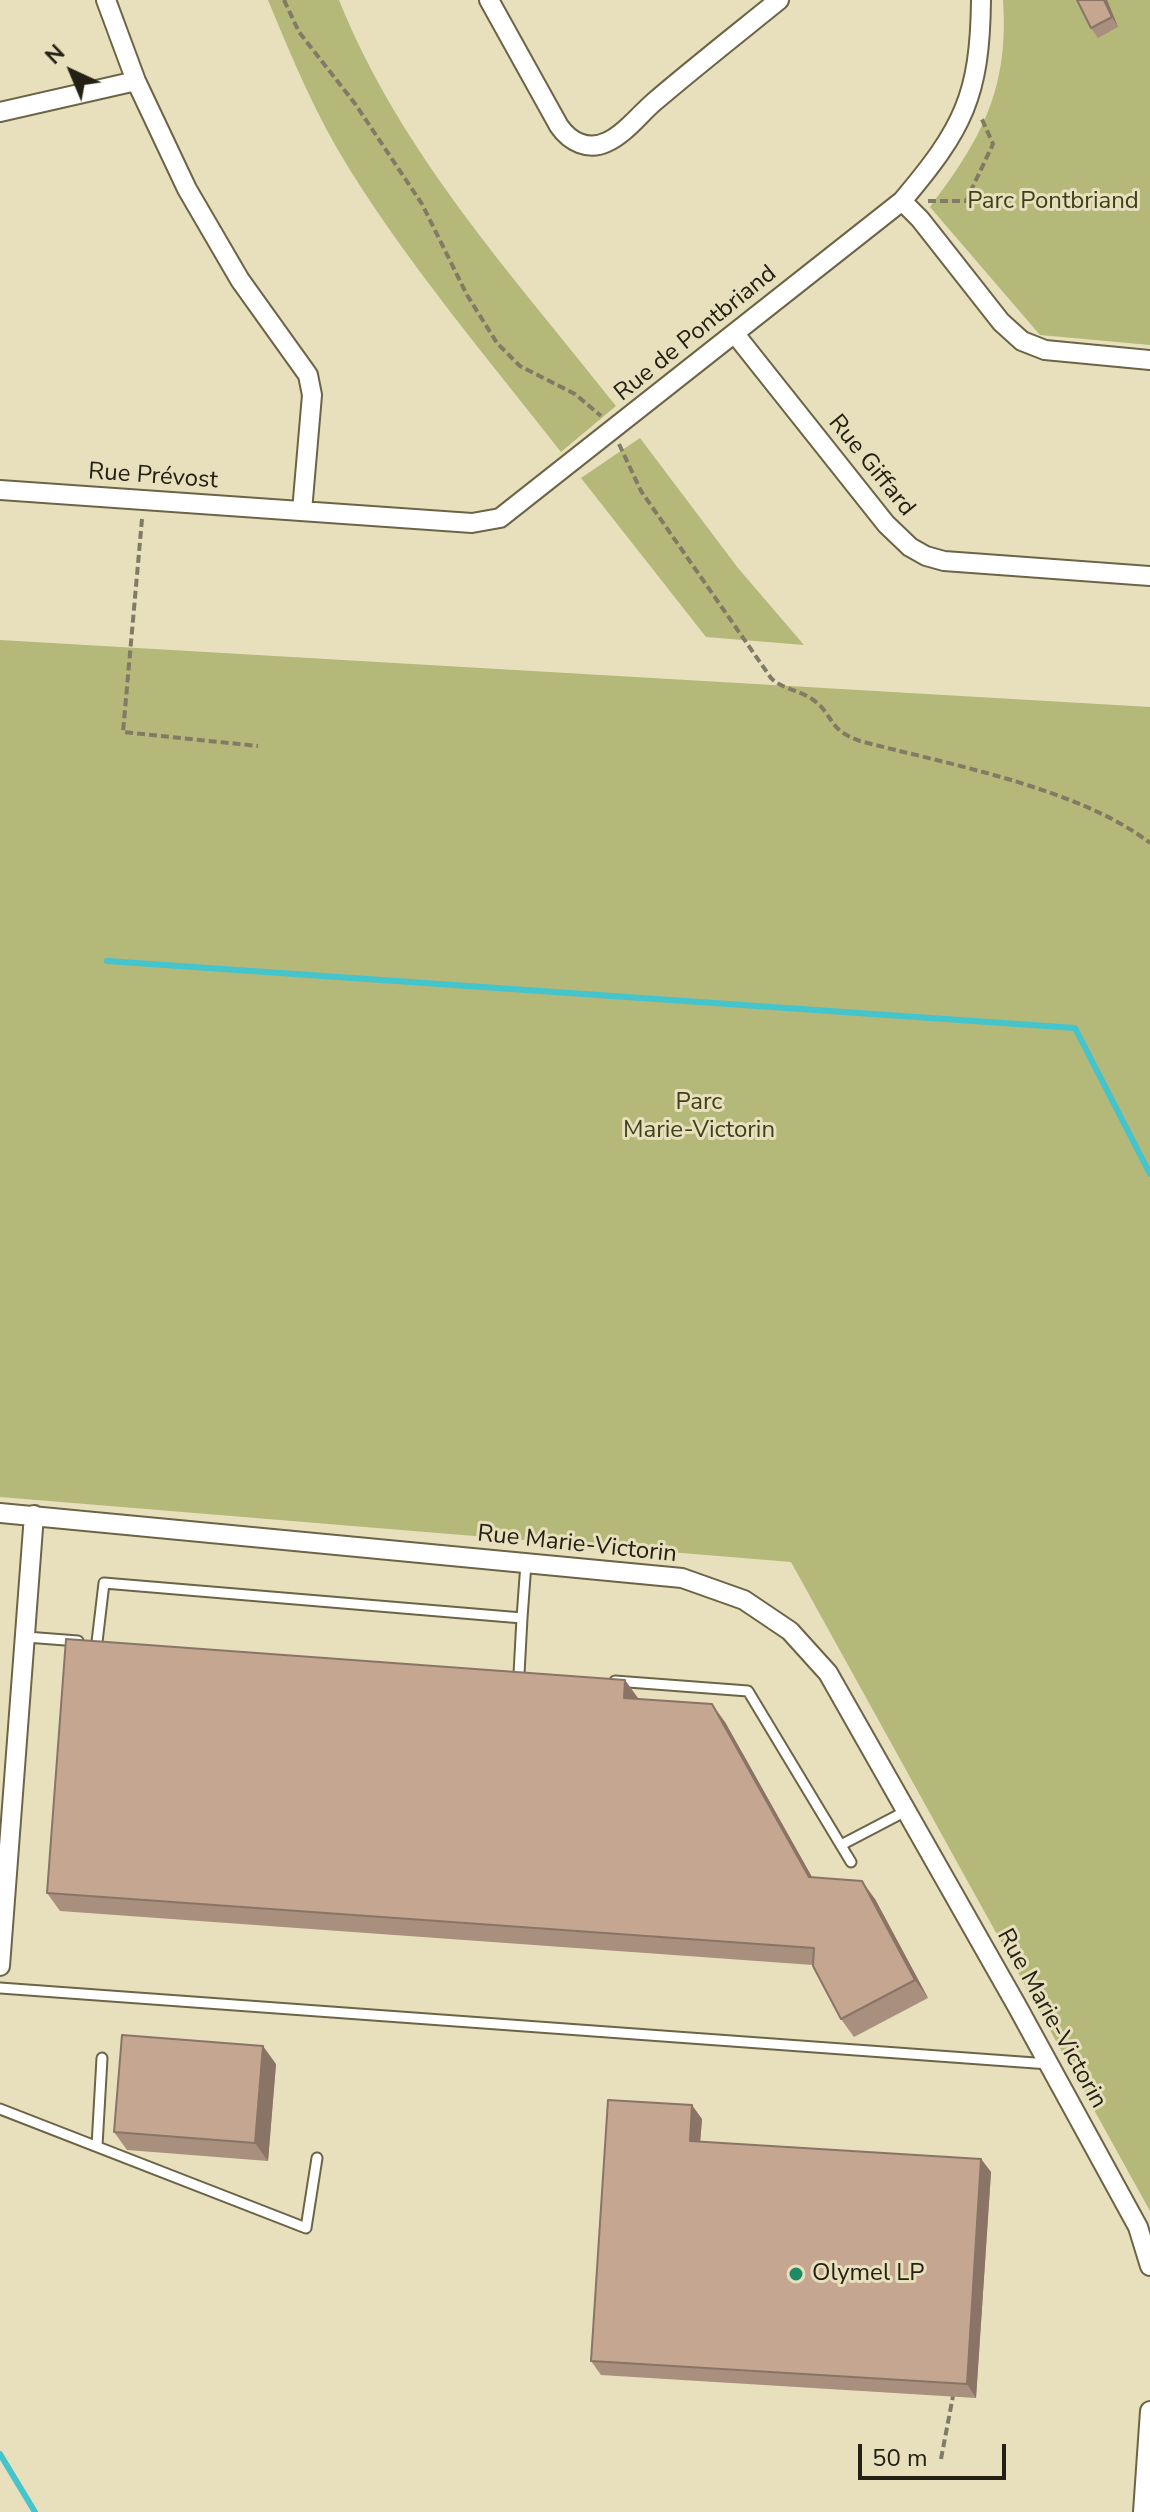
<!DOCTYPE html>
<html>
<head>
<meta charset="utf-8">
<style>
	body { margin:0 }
	#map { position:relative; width:1150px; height:2512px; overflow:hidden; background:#e8dfbd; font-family:"Nunito Sans",sans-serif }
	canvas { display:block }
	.north { position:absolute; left:32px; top:32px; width:80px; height:80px; -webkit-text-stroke:6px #e8dfbd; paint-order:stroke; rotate:316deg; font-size:22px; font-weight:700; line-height:32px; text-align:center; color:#242114 }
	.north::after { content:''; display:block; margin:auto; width:28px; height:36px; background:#242114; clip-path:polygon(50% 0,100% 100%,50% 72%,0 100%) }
	.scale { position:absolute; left:858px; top:2444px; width:148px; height:36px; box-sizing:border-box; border:4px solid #242114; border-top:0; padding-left:10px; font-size:24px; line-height:28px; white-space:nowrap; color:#242114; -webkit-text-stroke:6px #e8dfbd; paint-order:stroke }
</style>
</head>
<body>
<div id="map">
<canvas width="1150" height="2512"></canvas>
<div class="north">N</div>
<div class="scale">50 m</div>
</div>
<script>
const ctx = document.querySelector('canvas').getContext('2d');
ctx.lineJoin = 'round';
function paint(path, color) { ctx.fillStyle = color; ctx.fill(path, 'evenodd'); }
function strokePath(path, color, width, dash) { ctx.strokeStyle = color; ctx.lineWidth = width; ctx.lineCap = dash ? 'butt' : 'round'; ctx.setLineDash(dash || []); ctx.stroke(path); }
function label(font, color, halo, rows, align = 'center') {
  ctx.font = font + ' "Nunito Sans",sans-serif'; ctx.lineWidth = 6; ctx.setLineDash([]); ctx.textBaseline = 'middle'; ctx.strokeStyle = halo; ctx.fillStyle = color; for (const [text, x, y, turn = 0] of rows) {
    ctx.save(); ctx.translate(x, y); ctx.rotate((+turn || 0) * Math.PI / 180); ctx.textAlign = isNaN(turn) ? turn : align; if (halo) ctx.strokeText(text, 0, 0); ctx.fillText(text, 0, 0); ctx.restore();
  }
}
paint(new Path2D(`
	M268,0H339C400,153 515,278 616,406L561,452C489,360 412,269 350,170C316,116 292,58 268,0Z
	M1003,0H1150V345L1040,335L930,207C982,138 1009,89 1003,0Z
	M640,438L738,568L804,645L706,637L581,478Z
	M0,640L1150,707V2211L791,1562L0,1497Z`), '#b4b879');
strokePath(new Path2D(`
	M107,961L1075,1028L1150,1174
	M0,2454L35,2512`), '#44c4cc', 6);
const service = new Path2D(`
	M26,1637L78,1641
	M97,1642L104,1583L522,1618L526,1563
	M519,1674L522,1618
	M615,1681L748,1691L851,1862
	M841,1845L906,1811
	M0,1988L1049,2064
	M0,2109L306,2228L317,2158
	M97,2146L102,2058`);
const minor = new Path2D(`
	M106,0L136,81L187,189L240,280L308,375L312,395L302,511
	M489,0L559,126C570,142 588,151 607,142C625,134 640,114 654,102C695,67 737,34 779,0
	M0,112L136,81
	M902,201L920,219L1001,322L1022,341L1045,350L1150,360
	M735,334L886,524L910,547L926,556L944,561L1150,576
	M0,490L472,523L500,518L902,201C963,129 980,96 981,0
	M0,1513L682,1578L744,1600L790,1631L828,1673L1017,2006L1138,2227L1150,2266
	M0,1966L34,1515
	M1143,2512L1150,2411`);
strokePath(service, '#6c6446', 13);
strokePath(minor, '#6c6446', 22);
strokePath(new Path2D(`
	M284,0L299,32L356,105L422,204L467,295L497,343L520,366L575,394L601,416
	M928,201H966L993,144L981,117
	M619,444L641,491L771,678C782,689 799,690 812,699C835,715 826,729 860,741C947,764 1079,788 1150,843
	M142,519L123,732L258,746
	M941,2459L953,2396`), '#807b64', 4, [8, 4]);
strokePath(service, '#fff', 9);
strokePath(minor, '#fff', 18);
paint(new Path2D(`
	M1077,0H1107L1118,27L1098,38L1091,28Z
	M625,1680L638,1699L725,1722L812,1877L875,1899L928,1998L854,2037L841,2019L813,1965L60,1911L47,1893Z
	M276,2064L268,2161L127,2150L114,2132Z
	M702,2119L700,2142L981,2159L991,2172L976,2398L601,2375L591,2361Z`), '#a98f7d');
paint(new Path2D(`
	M1104,0H1107L1118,27L1112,17Z
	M625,1680L638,1698L637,1716L624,1698Z
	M712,1704L725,1722L822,1895L809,1877Z
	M862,1881L875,1899L928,1998L915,1980Z
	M263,2046L276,2064L268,2161L255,2143Z
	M692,2105L702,2119L699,2155L690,2141Z
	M981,2159L991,2172L976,2398L967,2384Z`), '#897466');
const building = new Path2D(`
	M1077,0H1104L1112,17L1091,28Z
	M66,1639L625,1680L624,1698L712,1704L809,1877L862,1881L915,1980L841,2019L813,1966L814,1948L47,1893Z
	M122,2035L263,2046L255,2143L114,2132Z
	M608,2100L692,2105L690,2141L981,2159L967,2384L591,2361Z`);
paint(building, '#c4a691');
strokePath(building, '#897466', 2);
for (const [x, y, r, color] of [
	[796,2274,8,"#1f8a67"]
]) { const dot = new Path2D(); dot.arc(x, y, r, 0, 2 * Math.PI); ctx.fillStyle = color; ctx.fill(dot); strokePath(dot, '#e8dfbd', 3); }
label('24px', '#3e401a', '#e8dfbd', [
	["Parc Pontbriand",1053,202],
	["Parc",699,1103],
	["Marie-Victorin",699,1131]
]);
label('24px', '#242114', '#e8dfbd', [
	["Rue de Pontbriand",696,334,-39],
	["Rue Giffard",871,466,51],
	["Rue Prévost",153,477,4],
	["Rue Marie-Victorin",577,1545,6],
	["Rue Marie-Victorin",1051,2019,61]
]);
label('24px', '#242114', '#e8dfbd', [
	["Olymel LP",812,2274]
], 'left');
</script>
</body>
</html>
